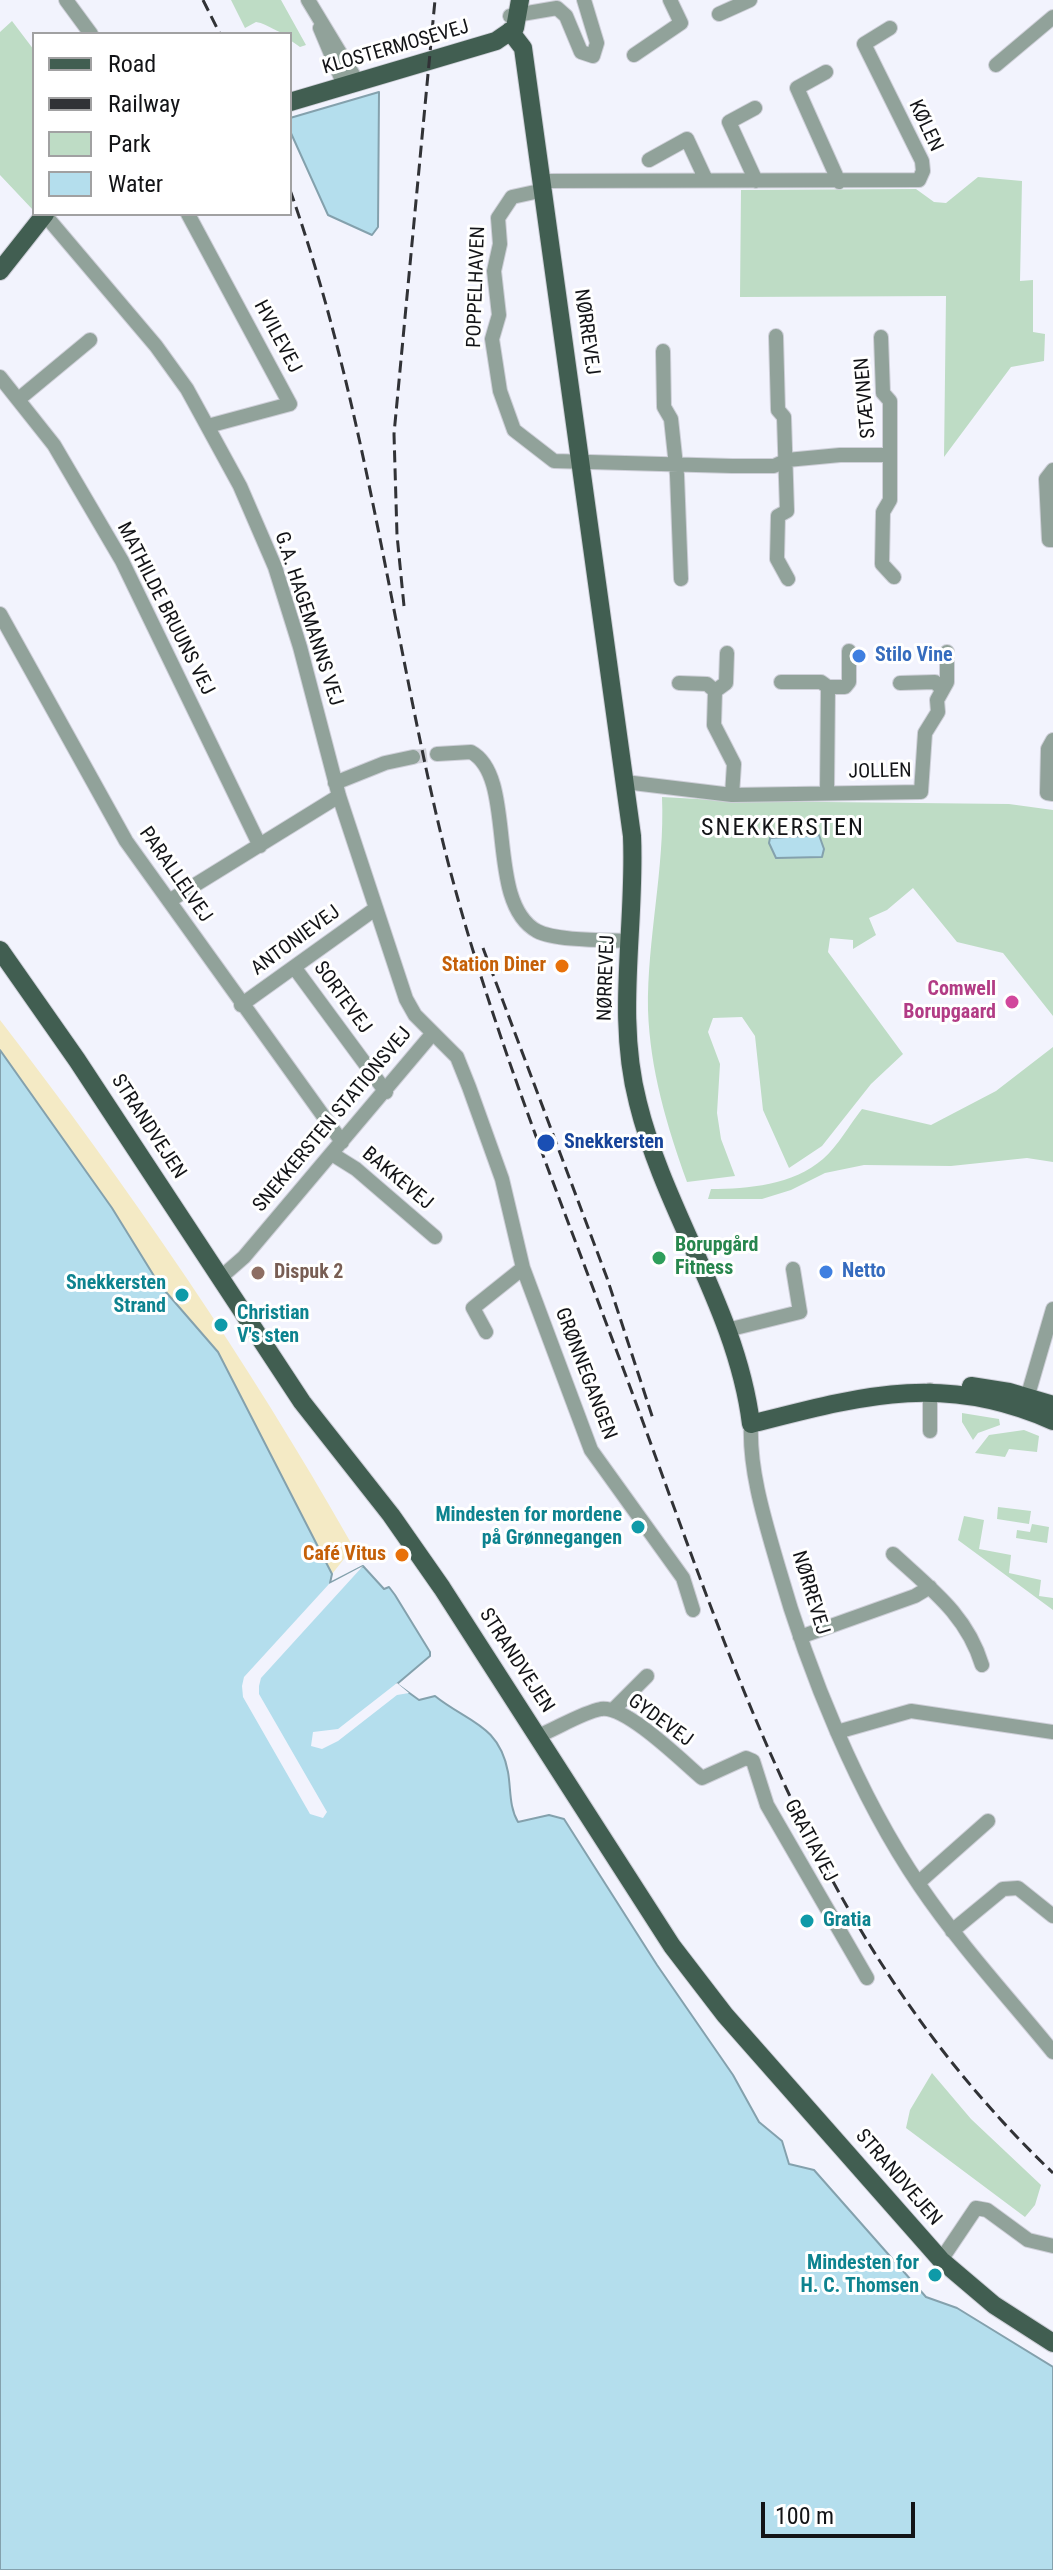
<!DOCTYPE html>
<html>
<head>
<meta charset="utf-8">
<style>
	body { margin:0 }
	#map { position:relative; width:1053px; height:2570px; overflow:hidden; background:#f2f3fd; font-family:"Roboto Condensed",sans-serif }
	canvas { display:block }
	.legend { position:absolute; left:32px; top:32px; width:260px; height:184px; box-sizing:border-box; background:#fff; border:2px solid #a1a1a2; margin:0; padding:10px 14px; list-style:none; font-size:24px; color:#131417 }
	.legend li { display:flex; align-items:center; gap:16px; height:40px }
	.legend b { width:40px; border:2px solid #a1a1a2 }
	.scale { position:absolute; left:761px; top:2502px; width:154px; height:36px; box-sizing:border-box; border:4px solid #131417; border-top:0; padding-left:10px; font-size:24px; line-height:28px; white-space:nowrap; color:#131417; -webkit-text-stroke:6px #fff; paint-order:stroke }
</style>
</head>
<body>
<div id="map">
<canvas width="1053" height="2570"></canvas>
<ul class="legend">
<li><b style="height:10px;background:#415e51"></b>Road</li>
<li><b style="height:10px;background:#313236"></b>Railway</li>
<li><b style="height:22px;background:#bedcc5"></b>Park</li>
<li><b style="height:22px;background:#b4deed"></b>Water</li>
</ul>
<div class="scale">100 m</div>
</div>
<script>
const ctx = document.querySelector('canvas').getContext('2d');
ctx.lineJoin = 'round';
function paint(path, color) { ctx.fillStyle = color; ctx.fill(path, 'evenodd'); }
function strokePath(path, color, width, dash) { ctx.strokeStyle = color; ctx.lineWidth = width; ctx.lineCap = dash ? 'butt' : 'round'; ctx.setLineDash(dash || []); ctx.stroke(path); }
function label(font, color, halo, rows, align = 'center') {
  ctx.font = font + ' "Roboto Condensed",sans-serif'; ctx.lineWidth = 6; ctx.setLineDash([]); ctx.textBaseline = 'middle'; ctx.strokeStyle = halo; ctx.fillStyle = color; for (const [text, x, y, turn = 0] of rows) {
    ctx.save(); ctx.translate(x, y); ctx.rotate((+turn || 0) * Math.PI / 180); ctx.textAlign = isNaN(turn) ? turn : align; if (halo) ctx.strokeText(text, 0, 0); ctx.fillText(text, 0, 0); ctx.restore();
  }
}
paint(new Path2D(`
	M231,0H281L306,45L300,47L290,40V34C277,34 269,24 256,22L245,28Z
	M12,21L34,50L33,210L0,175V32Z
	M978,177L1022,181L1020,281L1033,280V332L1045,334L1044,361L1011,367L944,457L946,296L740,297L741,190L916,189L934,202L946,203Z
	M662,797L733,801L1009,804L1053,810V1016L1003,953L957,942L913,888L887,910L869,918L876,935L853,949V940L830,938L828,952L903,1054L871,1084L822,1146L789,1168L763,1110L755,1036L742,1017L713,1018L708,1032L720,1064L717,1113L721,1139L735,1176L687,1182C667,1126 650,1070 648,1010C647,939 665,868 662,797Z
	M1053,1047V1162L1027,1158L951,1166L864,1165L825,1173L791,1190L762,1199H708L711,1189C748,1189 793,1185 823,1159C838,1146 850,1124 862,1109L931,1125L996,1091Z
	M962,1413L999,1419L1000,1425L978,1433L973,1440L962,1422Z
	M1024,1430L1039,1436L1037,1452L1009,1449L1005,1457L975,1453L989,1435Z
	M998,1507L1031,1511L1029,1524L997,1519Z
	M964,1516L984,1520L979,1549L1011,1555L1009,1573L1041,1580L1039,1596L1053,1598V1610L958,1540Z
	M1032,1524L1049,1527L1047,1543L1016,1538L1017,1530L1030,1532Z
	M932,2073L971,2119L1041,2185L1035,2205L1025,2217L906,2128L910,2110Z`), '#bedcc5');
paint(new Path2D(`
	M0,1020C128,1186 248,1361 351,1543L348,1554L332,1574L218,1352L159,1284L112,1208L0,1050Z`), '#f4eac5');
const water = new Path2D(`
	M379,92L378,227L372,235L328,215L290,131V118Z
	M819,835L824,849L822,857L776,858L769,843L770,838Z
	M0,1050L112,1208L159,1284L218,1352L332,1574L330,1583L363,1566L384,1589L389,1587L395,1595L430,1652V1656L397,1684L419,1700L435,1696C467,1722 499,1724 508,1772C511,1789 509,1807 518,1822L549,1815L564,1819L657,1965L733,2075L759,2122L782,2141L789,2164L814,2170L926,2297L957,2308L1053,2367V2570H0Z`);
paint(water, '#b4deed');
strokePath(water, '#84a1ad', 2);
paint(new Path2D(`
	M363,1566L261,1678L259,1686V1694L327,1812L323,1818L310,1814L243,1697L242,1686L244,1677L329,1584Z
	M397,1683L409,1693L397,1695L338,1741L322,1749L311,1746L313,1732L338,1729Z`), '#f2f3fd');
strokePath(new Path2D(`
	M413,757L437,754`), '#d1d2da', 14, [14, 7]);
const minor = new Path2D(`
	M66,0L91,34
	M308,0L357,81
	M719,14L750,0
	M510,16L557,8L566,16L581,52L593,56L597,43L584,0
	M320,28L344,85
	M634,55L681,23L670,0
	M996,65L1053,17
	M826,72L797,88L839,182
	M755,108L729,122L756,181
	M649,160L687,139L706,180
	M543,181L919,180L923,171L922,161L864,44L890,28
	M544,190L512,197L498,218L500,244L494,271L499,315L492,339L500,391L514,430L554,461L732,466H774L787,460L840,455H890
	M188,214L290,404L208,426
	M45,215L156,346L187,389L240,486L275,567L300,647L339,796L406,999L415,1015L433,1033
	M776,336L778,410L784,417L787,511L778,516L777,559L788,579
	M881,337L883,393L890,401V500L883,512L882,564L894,577
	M663,351L664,407L671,419L677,475L681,579
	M0,377L54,445L122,561L260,846
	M20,398L90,340
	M1053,470L1046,479L1049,540H1053
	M0,614L126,841L342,1142
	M727,653L726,683L715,691L714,725L734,764L732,795
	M781,682H821L828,687
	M679,683L707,684L715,691
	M900,683L935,682L942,689
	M1053,740L1048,749L1047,793L1053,794
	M437,754L471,752C518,777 484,902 537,931C555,941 608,940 629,941
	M625,782L732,795L921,792L925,733L938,712L937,700L947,682V652
	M335,783L385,763L413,757
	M827,792L828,687H845L849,682V651
	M169,901L339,796
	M294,967L386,1092
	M241,1005L375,909
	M332,1154L356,1169L435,1237
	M220,1278L244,1257L433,1033L457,1057L469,1087L502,1179L523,1268L591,1450L683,1578L693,1610
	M727,1330L800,1312L793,1269
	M486,1332L473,1308L523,1268
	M1025,1405L1053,1309
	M751,1424C749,1471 765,1521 778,1566C808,1672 858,1795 920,1886C960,1945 1008,1997 1053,2052
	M930,1431V1390
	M893,1554C931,1589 967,1615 982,1665
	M800,1637L915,1596L930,1587
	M613,1710L647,1676
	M837,1732L911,1711L1053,1732
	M538,1736C558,1728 581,1713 601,1709C626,1705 683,1762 702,1778L746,1758L753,1761L767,1805L867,1978
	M918,1883L988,1821
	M952,1931L1003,1889L1018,1888L1053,1916
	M941,2260L976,2208L987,2210L1028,2240L1053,2246`);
const major = new Path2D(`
	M510,31L523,48L632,836C636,926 615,1015 638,1103C665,1213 737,1310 751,1424C861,1396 943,1372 1053,1421
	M290,102L496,41L515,28L520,0
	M0,271L45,214
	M0,950L77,1060L302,1402L391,1515L442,1588L672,1946L725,2015L941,2260L994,2305L1053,2343
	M971,1386L1009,1392L1053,1405`);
strokePath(minor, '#cecfd8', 16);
strokePath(major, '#cecfd8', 20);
strokePath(minor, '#91a29a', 14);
strokePath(major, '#415e51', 18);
strokePath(new Path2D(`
	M203,0L220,34
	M290,190C361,390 388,602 435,809C478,997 550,1172 617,1352C731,1655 810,1941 1053,2173
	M404,606L397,535L394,434L435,0
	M483,948L607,1278L654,1422`), '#313236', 3, [12, 6]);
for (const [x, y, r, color] of [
	[859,656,8,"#3f7fe0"],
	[562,966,8,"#e8710a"],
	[1012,1002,8,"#d1479c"],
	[546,1143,10,"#1a4fb4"],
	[659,1258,8,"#2e9e5b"],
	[826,1272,8,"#3f7fe0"],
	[258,1273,8,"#8d6e63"],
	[182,1295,8,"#0f9aa8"],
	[221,1325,8,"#0f9aa8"],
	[638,1527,8,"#0f9aa8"],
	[402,1555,8,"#e8710a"],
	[807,1921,8,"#0f9aa8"],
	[935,2275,8,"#0f9aa8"]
]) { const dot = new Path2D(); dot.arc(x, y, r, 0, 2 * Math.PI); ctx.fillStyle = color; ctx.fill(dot); strokePath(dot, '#fff', 3); }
label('20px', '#131417', '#fff', [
	["KLOSTERMOSEVEJ",396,48,-16],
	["KØLEN",925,126,65],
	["POPPELHAVEN",477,287,-88],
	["NØRREVEJ",586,332,82],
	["HVILEVEJ",277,337,62],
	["STÆVNEN",866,398,-95],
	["MATHILDE BRUUNS VEJ",165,609,63],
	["G.A. HAGEMANNS VEJ",308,619,72],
	["JOLLEN",880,772,-1],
	["PARALLELVEJ",175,875,55],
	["ANTONIEVEJ",296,941,-36],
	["NØRREVEJ",607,978,-88],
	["SORTEVEJ",342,998,54],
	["SNEKKERSTEN STATIONSVEJ",333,1120,-50],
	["STRANDVEJEN",148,1127,57],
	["BAKKEVEJ",397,1179,40],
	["GRØNNEGANGEN",585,1374,69],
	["NØRREVEJ",810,1593,73],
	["STRANDVEJEN",516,1661,57],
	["GYDEVEJ",660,1721,36],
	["GRATIAVEJ",810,1841,62],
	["STRANDVEJEN",898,2178,49]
]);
label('bold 20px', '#366cbe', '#fff', [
	["Stilo Vine",875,656],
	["Netto",842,1272]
], 'left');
label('bold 20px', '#c56008', '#fff', [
	["Station Diner",546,966],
	["Café Vitus",386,1555]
], 'right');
label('bold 20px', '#b23c85', '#fff', [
	["Comwell",996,990],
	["Borupgaard",996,1013]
], 'right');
label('bold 20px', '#164399', '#fff', [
	["Snekkersten",564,1143]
], 'left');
label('bold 20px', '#27864d', '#fff', [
	["Borupgård",675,1246],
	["Fitness",675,1269]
], 'left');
label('bold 20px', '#785e54', '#fff', [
	["Dispuk 2",274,1273]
], 'left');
label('bold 20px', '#0d838f', '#fff', [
	["Snekkersten",166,1284],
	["Strand",166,1307],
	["Christian",237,1314,"left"],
	["V's sten",237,1337,"left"],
	["Mindesten for mordene",622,1516],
	["på Grønnegangen",622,1539],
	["Gratia",823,1921,"left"],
	["Mindesten for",919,2264],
	["H. C. Thomsen",919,2287]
], 'right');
ctx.letterSpacing = '2px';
label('24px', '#131417', '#fff', [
	["SNEKKERSTEN",783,829]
]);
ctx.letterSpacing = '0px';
</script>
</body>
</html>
